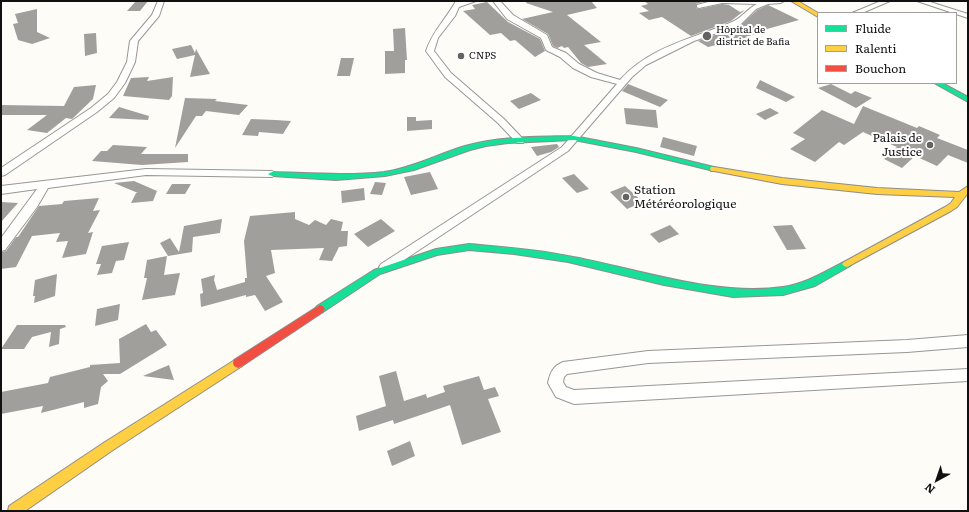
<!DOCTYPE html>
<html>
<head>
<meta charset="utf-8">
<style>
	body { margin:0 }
	#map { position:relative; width:969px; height:512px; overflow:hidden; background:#fdfcf7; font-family:Literata,serif }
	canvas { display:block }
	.frame { position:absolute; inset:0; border:2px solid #111; pointer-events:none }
	.legend { position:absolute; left:817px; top:12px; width:140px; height:72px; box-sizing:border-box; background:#fff; border:1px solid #a0a0a0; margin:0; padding:5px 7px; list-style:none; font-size:12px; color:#111 }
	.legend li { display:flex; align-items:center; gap:8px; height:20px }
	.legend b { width:20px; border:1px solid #a0a0a0 }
	.north { position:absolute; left:917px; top:460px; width:40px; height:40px; -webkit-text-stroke:3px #fff; paint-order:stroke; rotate:220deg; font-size:11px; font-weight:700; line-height:16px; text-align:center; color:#111 }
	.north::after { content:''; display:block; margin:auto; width:14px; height:18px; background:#111; clip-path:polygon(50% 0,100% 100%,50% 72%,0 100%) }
</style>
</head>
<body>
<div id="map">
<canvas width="969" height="512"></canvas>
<div class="frame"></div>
<ul class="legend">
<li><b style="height:5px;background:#16e098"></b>Fluide</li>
<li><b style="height:5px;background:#ffcf43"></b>Ralenti</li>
<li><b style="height:5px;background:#f24e42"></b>Bouchon</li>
</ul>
<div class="north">N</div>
</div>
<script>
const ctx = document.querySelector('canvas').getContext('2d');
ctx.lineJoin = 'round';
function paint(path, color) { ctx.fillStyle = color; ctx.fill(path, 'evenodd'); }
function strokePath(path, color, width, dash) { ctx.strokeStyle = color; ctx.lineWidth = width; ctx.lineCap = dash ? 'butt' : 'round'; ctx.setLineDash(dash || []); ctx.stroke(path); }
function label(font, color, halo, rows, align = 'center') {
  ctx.font = font + ' Literata,serif'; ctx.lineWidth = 4; ctx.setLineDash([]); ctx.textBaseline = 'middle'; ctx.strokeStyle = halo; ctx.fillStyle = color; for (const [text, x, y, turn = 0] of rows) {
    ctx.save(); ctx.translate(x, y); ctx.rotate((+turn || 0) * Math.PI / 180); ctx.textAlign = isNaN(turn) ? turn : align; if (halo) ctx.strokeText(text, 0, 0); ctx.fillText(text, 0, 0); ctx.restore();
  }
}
paint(new Path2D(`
	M136,1H148L140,11H127Z
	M527,1H591L597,8L567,15L601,42L584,45L607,64L588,67L581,63L568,47L564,48L562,46L557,48L553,46L548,34L522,19L553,12L526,3Z
	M644,1H706L696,4V8L699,9L722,4L729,5L740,12L745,10L731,21L691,36L662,17L649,20L639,13L649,11L641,6L648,4Z
	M487,2L508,22L540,39L545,51L535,57L515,40L510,41L501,33L490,35L463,11L475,9L472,5Z
	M768,5L799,20L760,31L762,32L745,37L750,40L736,43L732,41L708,47L698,41L740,26L757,10Z
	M37,9V32L50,38L32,44L18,40L13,24L18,23L15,14Z
	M405,28L407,60H405V73L385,74V51H394L393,29Z
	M96,33L97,53L85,56L84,34Z
	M191,45L195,53L196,49L210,74L190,77L195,55L177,59L172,49Z
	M341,58H354L350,76H337Z
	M149,77L147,81L173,77L172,96L169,100L123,96L131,78Z
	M760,80L795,97L786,102L756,88Z
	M628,84L668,100L660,107L622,91Z
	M831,84L851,94L855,91L872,98L856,108L818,88Z
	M96,85L93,99L72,119L66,118L47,133L27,130L47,115H1V105L64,106L74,87Z
	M531,93L541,100L519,109L510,101Z
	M185,98L217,99L215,101L248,105L239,115L206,111L202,116H196L175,148Z
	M863,106L917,128L919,126L940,135L937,138L968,150V163L948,155L937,166L915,156L902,168L884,159L897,147L863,132L844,145L839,142L815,162L790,149L805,139L793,133L822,110L854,124Z
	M119,107L149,116L148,120L109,118Z
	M624,108L656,110L658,128L626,124Z
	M770,108L779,113L765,120L756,114Z
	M407,117H416V121L432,120V129L407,131Z
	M251,119L275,120L291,121L283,134L259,132L258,136L242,135Z
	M663,137L697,146L694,156L660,147Z
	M557,144L559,147L551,152L537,156L531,147Z
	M113,145L147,147L141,154H188V162L142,165L92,161L101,151H107Z
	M430,172L438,189L411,195L404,177Z
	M574,174L589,189L577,193L562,178Z
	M134,181L157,191L153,201L131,203L136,193H138L114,183Z
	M375,182L386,183L382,195L370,194Z
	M172,184H191L185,194H166Z
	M625,186L643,202L627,209L610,192Z
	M364,188L365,200L342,203L341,191Z
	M99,198L93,211L100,210L88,233L93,232L86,254L62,258L68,241L56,242L60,233L32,236L16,267L1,269V252L6,251L16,237H18L39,206L62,204L64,201Z
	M1,202L18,203L1,222Z
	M295,212V219L309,225L315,220L326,225L331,219L343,222L341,231H348L347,246L339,247L332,261L319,260L324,248L271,250L275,273L266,276L283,302L265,311L255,295L246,297V295L201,307L200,294L203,293L201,279L215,275L214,280L217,290L245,282V278H247L244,241L250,216Z
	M222,219L220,233L193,237L192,252L168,256L160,243L170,238L179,252L184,226Z
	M381,219L395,231L368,247L354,234Z
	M670,225L679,234L659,243L650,234Z
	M792,225L806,249L787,250L773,226Z
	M129,242L124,260L116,261L112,273L97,275L101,264H96L102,246Z
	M167,256L164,275L180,273L175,295L142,300L147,278H144L147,260Z
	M57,274L55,296L34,303L35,296H33L35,280Z
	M120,304L118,320L95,326L97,309Z
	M146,324L151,332L156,330L167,345L120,374H103L108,381L101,387L98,404L84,408V402L41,413L43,406L1,414V392L48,383L50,377L90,367V365L120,363L119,339Z
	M17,325H65L66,327L60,329L59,344L49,347L51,332L32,337L24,349H1Z
	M169,365L174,380L143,376Z
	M396,371L404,401L426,394L427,398L445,392L443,386L479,376L484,390L495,387L499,396L488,399L501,432L462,445L450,405L394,424L393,420L359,431L356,416L386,406L379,376Z
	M410,441L415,456L392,466L387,451Z`), '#a19f9c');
const street = new Path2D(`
	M158,1H164L159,16L138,41L135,62L125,83L114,98L97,112L5,175L1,176V168L91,108L108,94L117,82L127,62L130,41L152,15Z
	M456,1H476L459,7L455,16L438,38L434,51L451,73L504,119L523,139L525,141L523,143H517L498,123L445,77L426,51C432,32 446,19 456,1Z
	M493,1H500L513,15L547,35L552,47L566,53L579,64L597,73L620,80C649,47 694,38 732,22C742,18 748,8 757,4L722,3L699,8L697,7V5L712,1H784L781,3L768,4L756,9L740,25L694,41L646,65L632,77L568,151L389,270L385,272L381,270L379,267L381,264L562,147L617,84L591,77L573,68L560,57L546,50L541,38L507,19Z
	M881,1H890L862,13H852Z
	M917,1H927L968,14V18Z
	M146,169L272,171L277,174L272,177L146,175L48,188L37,207L5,250L1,251V238L37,189L1,194V186Z
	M968,335V347L907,352L648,363L567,374L564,377L563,382L566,387L574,390L968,369V381L574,404L556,397L548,383C550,373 553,366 563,362L648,351L907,340Z`);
const fast = new Path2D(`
	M934,83H942L968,97V102Z
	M574,136L636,148L714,167L718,169L714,171L636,152L574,140L508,143L486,146L470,150L414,170L385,176L336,180L272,176L268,174L272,172C309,173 347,176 384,172C412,168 438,154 465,146C500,136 538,137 574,136Z
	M469,244C502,247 535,249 568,256C636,268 714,297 783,287C805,284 824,272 844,262H850L852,264L850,266L815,286L783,295L733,297L664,285L568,262L514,254L469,250L437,255L380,274L323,312L320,313L317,312L315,309L317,306L374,270L436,249Z`);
const slow = new Path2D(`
	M791,1H798L818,13V17Z
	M711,167H714L782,178L877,188L959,192L968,186V193L957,207L951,211L847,267L844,266L842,264L844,262L945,207L951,203L955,197L877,194L782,184L714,171H711L710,169Z
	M238,358L242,360L243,363L242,366L113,450L25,511H8L9,506L105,442Z`);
const jam = new Path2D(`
	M320,305L323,306L325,309L323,312L242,366L238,368L234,366L233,363L234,360Z`);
strokePath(street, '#979795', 2);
strokePath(fast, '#8e8d8b', 2);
strokePath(slow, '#8e8d8b', 2);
strokePath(jam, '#8e8d8b', 2);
paint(street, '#fffffe');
paint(fast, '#16e098');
paint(slow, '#ffcf43');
paint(jam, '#f24e42');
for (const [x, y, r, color] of [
	[707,36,5,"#646362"],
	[461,56,4,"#646362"],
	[930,145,4,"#646362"],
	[626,197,4,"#646362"]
]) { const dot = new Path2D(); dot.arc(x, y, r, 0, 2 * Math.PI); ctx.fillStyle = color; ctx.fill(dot); strokePath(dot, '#fff', 1.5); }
label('10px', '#111', '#fff', [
	["Hôpital de",716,30],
	["district de Bafia",716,42],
	["CNPS",469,56]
], 'left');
label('12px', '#111', '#fff', [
	["Palais de",922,138],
	["Justice",922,152],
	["Station",634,190,"left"],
	["Météréorologique",634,204,"left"]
], 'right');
</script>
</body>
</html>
